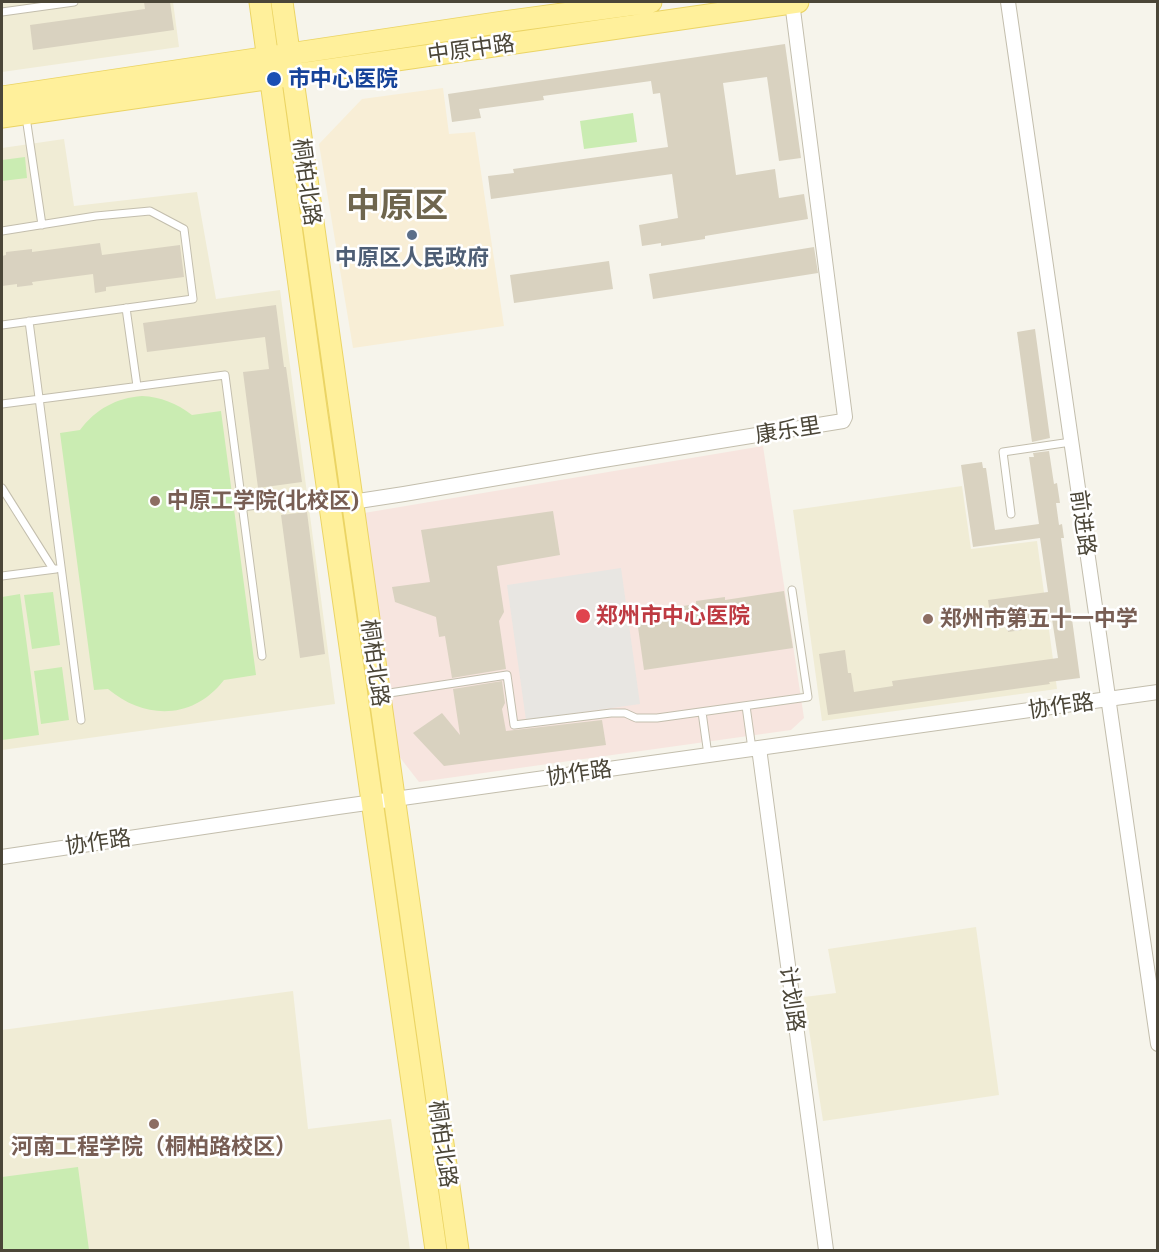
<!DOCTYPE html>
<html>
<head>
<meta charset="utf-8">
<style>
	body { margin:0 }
	#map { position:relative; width:1159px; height:1252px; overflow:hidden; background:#f6f4eb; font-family:"Exo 2",sans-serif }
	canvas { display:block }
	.frame { position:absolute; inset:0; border:3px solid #4b4638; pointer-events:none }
</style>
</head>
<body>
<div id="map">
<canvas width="1159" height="1252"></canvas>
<div class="frame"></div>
</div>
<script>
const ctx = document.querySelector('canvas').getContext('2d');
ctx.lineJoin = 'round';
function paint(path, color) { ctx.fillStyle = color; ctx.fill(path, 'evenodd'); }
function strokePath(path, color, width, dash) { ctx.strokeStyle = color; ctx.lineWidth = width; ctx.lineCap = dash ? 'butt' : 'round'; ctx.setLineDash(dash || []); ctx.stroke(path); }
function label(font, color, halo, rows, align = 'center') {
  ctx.font = font + ' "Exo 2","Noto Sans SC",sans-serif'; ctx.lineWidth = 5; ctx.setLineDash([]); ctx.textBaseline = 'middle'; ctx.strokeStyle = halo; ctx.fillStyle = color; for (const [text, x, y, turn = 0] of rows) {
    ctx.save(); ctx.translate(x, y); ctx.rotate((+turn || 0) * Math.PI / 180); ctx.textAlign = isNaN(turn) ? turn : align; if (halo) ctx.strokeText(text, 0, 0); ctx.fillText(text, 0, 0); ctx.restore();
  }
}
paint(new Path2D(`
	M443,88L449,134L475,132L504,326L353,348L319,144L362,99Z`), '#f8eed6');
paint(new Path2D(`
	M2,2H173L179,47L2,72Z
	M64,139L74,206L197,192L216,299L280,290L335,704L2,750V148Z
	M962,486L971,549L1037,541L1057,689L822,721L793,510Z
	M976,927L999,1095L823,1121L804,997L836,993L828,949Z
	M293,991L308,1129L391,1119L410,1250H2V1030Z`), '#f0ecd5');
paint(new Path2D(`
	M763,446L804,718L791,730L419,782L395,751L364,513Z`), '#f7e5df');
paint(new Path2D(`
	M633,113L637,142L584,149L580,121Z
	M25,157L27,178L2,181V160Z
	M142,396C161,397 176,403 192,415L221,411L256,675L224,680C193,720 145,720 108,689L94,690L60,433L80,430C96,409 116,398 142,396Z
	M53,592L60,645L32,649L24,595Z
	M20,594L39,735L2,740V597Z
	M62,667L69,720L41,724L34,671Z
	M78,1167L89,1250H2V1177Z`), '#caecb2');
paint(new Path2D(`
	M621,568L640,704L526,720L507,585Z`), '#e8e6e2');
paint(new Path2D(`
	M144,2H170L174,30L33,50L30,25L145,9Z
	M785,44L801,158L779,161L767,77L723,83L736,175L775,169L779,198L804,194L808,219L705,236V239L692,241L661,246V243L642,246L639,225L678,218L672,174L491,199L488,176L514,173L513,169L668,147L660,93L653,94L651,81L543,96L544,100L479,109L481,118L452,122L448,94Z
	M100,243L102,255L180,245L184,277L106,287V291L95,293L93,274L32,282L33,285L17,287V284L2,286V256L6,255V252L32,249V252Z
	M814,247L818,273L653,299L649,274Z
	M609,261L613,289L514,303L510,275Z
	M276,305L284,367H286L302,482L258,488L243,372L269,369L265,337L147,352L143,323Z
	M1035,329L1050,438L1032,442L1017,332Z
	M1049,451L1054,484L1057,483L1060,503H1056L1059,525L1062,524L1064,538H1061L1080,678L1049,682L1050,684L828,715L819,654L845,650L848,673H851L854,692L893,686L892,681L1058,658L1052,619L1021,623L1022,630L1008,632L1007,625L992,627L988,600L1048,592L1040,538L973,547L961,465L982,462L983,468H986L995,530L1039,524L1029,457H1034L1033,453Z
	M553,511L560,555L497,566L504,612L499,621L506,669L452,678L445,636L439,637L436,617L395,602L392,587L430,582L421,530Z
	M307,512L325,654L300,658L281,515Z
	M784,591L793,648L644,670L636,613L696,604V601L725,597V600Z
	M502,681L505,703L502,709L506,731L602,720L606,745L444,766L413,733L442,713L460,735L453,689Z`), '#d9d2c0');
const service = new Path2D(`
	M2,12L74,2
	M26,117L42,225
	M2,231L96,216L150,211L184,229L193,299L2,325
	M126,308L137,386
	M29,321L81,720
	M2,404L225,375L262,656
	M2,488L53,569
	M242,507L326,496
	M1011,514L1003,452L1071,442
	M2,576L56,569
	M383,694L507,675L514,725L611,713H625L636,718H657L808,697L792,590
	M746,706L752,749
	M702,712L708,755`);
const minor = new Path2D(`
	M1008,2L1158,1044
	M352,502L404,494L597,461L843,421L845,417L792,2
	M759,748L826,1250
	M2,857L338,807L1158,692`);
const primary = new Path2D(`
	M260,2L316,408L436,1250
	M282,2L458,1250
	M2,97L503,22L651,2
	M2,117C267,81 532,38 798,2`);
strokePath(service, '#c3bead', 9);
strokePath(minor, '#c3bead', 16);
strokePath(primary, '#ebd464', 23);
strokePath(service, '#fff', 7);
strokePath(minor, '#fff', 14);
strokePath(primary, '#fff09b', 21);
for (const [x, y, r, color] of [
	[274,79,8,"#1a4fb4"],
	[412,235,6,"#5c6f8a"],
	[155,501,6,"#8d6e63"],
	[583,616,8,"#e0444e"],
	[928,619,6,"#8d6e63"],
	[154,1124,6,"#8d6e63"]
]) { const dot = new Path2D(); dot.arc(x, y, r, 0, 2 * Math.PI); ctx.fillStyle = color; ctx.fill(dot); strokePath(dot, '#fff', 2); }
label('22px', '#4b4638', '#fff', [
	["中原中路",471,49,-8],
	["桐柏北路",307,182,82],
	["康乐里",788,430,-9],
	["前进路",1083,523,82],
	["桐柏北路",375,663,82],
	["协作路",1061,706,-8],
	["协作路",579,773,-8],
	["协作路",98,842,-8],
	["计划路",792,999,82],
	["桐柏北路",443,1144,82]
]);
label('bold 22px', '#164399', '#fff', [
	["市中心医院",288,79]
], 'left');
label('bold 22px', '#4e5e75', '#fff', [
	["中原区人民政府",412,258]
]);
label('bold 22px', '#785e54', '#fff', [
	["中原工学院(北校区)",167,501],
	["郑州市第五十一中学",940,619],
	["河南工程学院（桐柏路校区）",154,1147,"center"]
], 'left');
label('bold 22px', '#be3a42', '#fff', [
	["郑州市中心医院",596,616]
], 'left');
label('bold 34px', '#6f664e', '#fff', [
	["中原区",397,206]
]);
</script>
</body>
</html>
